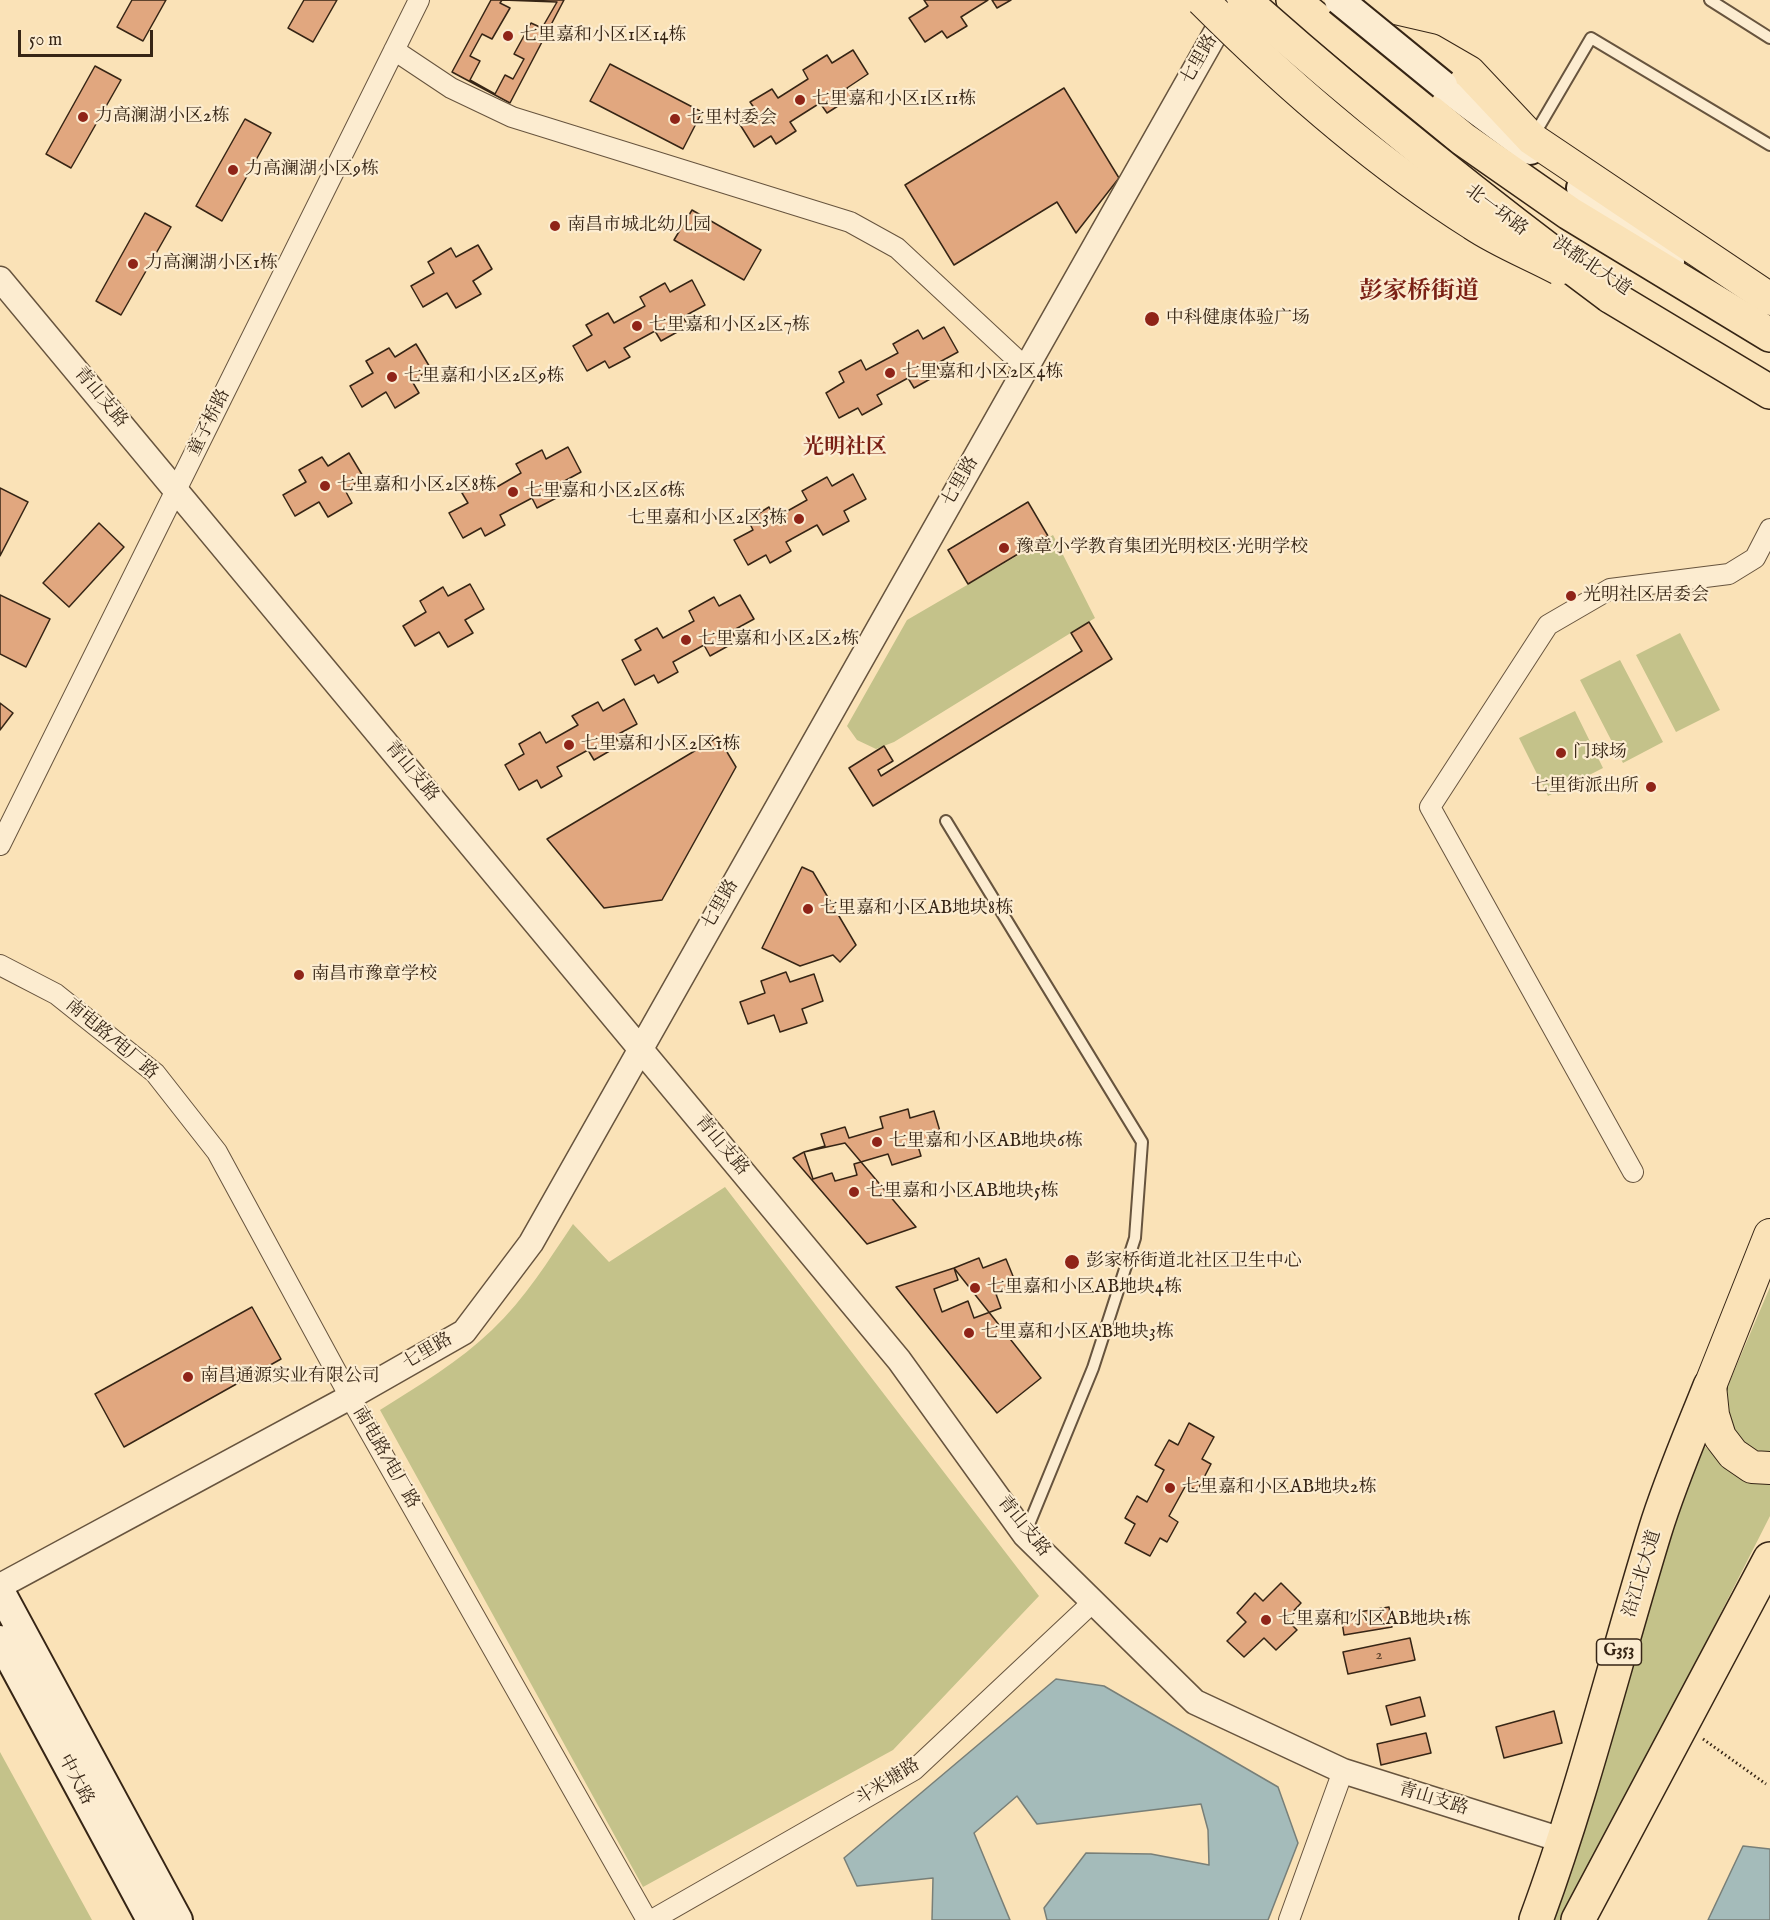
<!DOCTYPE html>
<html>
<head>
<meta charset="utf-8">
<style>
	body { margin:0 }
	#map { position:relative; width:1770px; height:1920px; overflow:hidden; background:#fae2b7; font-family:"IM FELL English",serif }
	canvas { display:block }
	.scale { position:absolute; left:18px; top:30px; width:135px; height:27px; box-sizing:border-box; border:3px solid #362515; border-top:0; padding-left:8px; font-size:18px; line-height:21px; white-space:nowrap; color:#362515; -webkit-text-stroke:4px #fcecd0; paint-order:stroke }
</style>
</head>
<body>
<div id="map">
<canvas width="1770" height="1920"></canvas>
<div class="scale">50 m</div>
</div>
<script>
const ctx = document.querySelector('canvas').getContext('2d');
ctx.lineJoin = 'round';
function paint(path, color) { ctx.fillStyle = color; ctx.fill(path, 'evenodd'); }
function strokePath(path, color, width, dash) { ctx.strokeStyle = color; ctx.lineWidth = width; ctx.lineCap = dash ? 'butt' : 'round'; ctx.setLineDash(dash || []); ctx.stroke(path); }
function label(font, color, halo, rows, align = 'center') {
  ctx.font = font + ' "IM FELL English","Noto Serif SC",serif'; ctx.lineWidth = 4.5; ctx.setLineDash([]); ctx.textBaseline = 'middle'; ctx.strokeStyle = halo; ctx.fillStyle = color; for (const [text, x, y, turn = 0] of rows) {
    ctx.save(); ctx.translate(x, y); ctx.rotate((+turn || 0) * Math.PI / 180); ctx.textAlign = isNaN(turn) ? turn : align; if (halo) ctx.strokeText(text, 0, 0); ctx.fillText(text, 0, 0); ctx.restore();
  }
}
paint(new Path2D(`
	M1053,535L1095,618L894,742L876,749L857,740L847,726L907,620Z
	M1680,633L1720,710L1676,732L1636,655Z
	M1620,660L1663,742L1623,763L1580,680Z
	M1575,711L1603,768L1548,796L1519,738Z
	M725,1187L1039,1596L893,1750L643,1887L380,1410C419,1385 459,1362 492,1330C525,1299 548,1261 573,1224L609,1262Z
	M1770,1287V1452C1735,1451 1733,1431 1721,1402Z
	M1700,1442L1733,1472L1770,1481V1516L1565,1920H1550L1638,1633Z
	M0,1752L92,1920H0Z`), '#c4c28a');
const water = new Path2D(`
	M1056,1679L1104,1686L1278,1787L1298,1843L1268,1920H1047L1044,1908L1086,1853L1151,1854L1209,1865L1208,1830L1201,1804L1037,1824L1017,1796L974,1833L1010,1920H932L933,1878L857,1886L844,1858Z
	M1743,1846L1770,1849V1920H1708Z`);
paint(water, '#a4bbba');
strokePath(water, '#787f78', 1.5);
const building = new Path2D(`
	M132,0H166L143,41L117,27Z
	M304,0H337L313,42L288,28Z
	M491,0H564L510,103L452,72Z
	M502,0L557,2L542,28L531,23L514,54L524,59L513,79L505,75L495,94L470,80L480,61L470,56L482,34L492,39L510,8L500,3Z
	M924,0H988L961,17L967,26L947,38L942,31L925,42L909,18L928,6Z
	M992,0H1011L997,8Z
	M853,50L868,74L847,88L852,97L827,113L820,103L790,122L796,131L776,144L771,136L754,147L739,123L757,112L750,102L772,89L778,98L808,79L803,70L827,55L832,63Z
	M610,64L702,112L683,149L590,101Z
	M95,66L121,80L71,168L46,154Z
	M1064,88L1119,178L1076,233L1057,202L954,265L905,185Z
	M245,119L271,133L222,221L196,206Z
	M692,210L761,250L744,280L674,240Z
	M145,213L171,227L121,315L96,301Z
	M478,245L492,269L473,281L481,294L456,308L447,293L423,307L411,286L434,273L428,262L451,248L456,257Z
	M692,280L705,305L683,317L688,326L661,341L655,331L624,348L630,357L609,368L605,361L587,371L573,346L592,335L586,325L608,313L614,323L645,306L640,297L665,283L670,292Z
	M944,327L958,352L936,364L941,373L914,388L908,378L877,395L882,404L862,415L858,408L839,418L826,393L844,382L839,372L861,360L866,370L898,353L893,344L918,330L923,339Z
	M416,344L431,369L412,381L419,393L395,408L386,392L362,407L350,386L373,373L366,361L389,348L395,357Z
	M568,447L581,472L559,484L564,494L537,508L532,498L500,515L505,525L485,536L481,528L463,538L449,513L468,503L462,493L484,481L490,491L521,473L516,464L542,450L546,459Z
	M349,453L364,478L345,490L352,503L328,517L319,502L295,516L283,495L306,482L299,470L322,457L328,466Z
	M853,474L866,499L844,511L849,521L823,535L817,525L786,542L791,551L770,563L766,555L748,565L734,540L753,530L748,520L769,507L775,518L807,500L802,491L827,477L832,486Z
	M0,488L28,502L0,556Z
	M1028,502L1048,536L968,584L948,550Z
	M99,523L124,547L69,607L43,583Z
	M470,584L484,609L465,620L473,633L448,647L439,632L415,646L403,626L426,612L420,601L443,587L448,596Z
	M0,595L50,619L26,667L0,654Z
	M740,595L754,619L732,631L737,641L710,656L704,645L673,662L678,672L658,683L654,675L635,685L622,660L641,650L635,640L657,628L663,638L694,621L689,611L714,597L719,606Z
	M1089,622L1112,659L873,806L849,768L884,746L893,761L878,770L881,776L1082,651L1071,633Z
	M624,699L637,724L615,736L620,745L594,760L588,750L557,767L562,776L541,788L537,780L519,790L505,765L524,754L519,744L540,732L546,743L578,725L572,716L598,702L603,711Z
	M0,703L13,713L0,730Z
	M718,737L736,767L662,900L604,908L547,839Z
	M802,867L813,872L856,945L840,962L833,955L800,966L762,948Z
	M786,972L790,982L814,974L823,1001L802,1009L807,1023L780,1032L774,1015L748,1024L740,1002L765,993L761,981Z
	M908,1109L910,1118L934,1111L942,1138L918,1146L921,1156L892,1165L888,1154L854,1164L857,1175L835,1181L832,1173L813,1179L804,1152L825,1146L821,1134L845,1127L849,1138L883,1128L880,1117Z
	M845,1143L916,1227L867,1244L793,1158L804,1152Z
	M979,1258L983,1268L1006,1259L1017,1286L996,1294L1001,1308L974,1318L968,1301L942,1312L934,1289L958,1280L954,1268Z
	M954,1268L1041,1378L997,1413L896,1287Z
	M252,1307L281,1359L124,1447L95,1394Z
	M1189,1423L1214,1437L1202,1459L1211,1464L1197,1491L1186,1485L1169,1516L1178,1522L1167,1542L1160,1538L1150,1556L1125,1543L1135,1524L1125,1518L1137,1496L1147,1502L1164,1470L1155,1465L1169,1440L1178,1445Z
	M1281,1583L1301,1603L1286,1619L1297,1630L1276,1650L1264,1638L1244,1657L1227,1641L1246,1622L1237,1613L1255,1593L1263,1601Z
	M1389,1607L1392,1627L1344,1635L1341,1615Z
	M1410,1638L1415,1660L1348,1674L1343,1652Z
	M1420,1697L1425,1716L1391,1725L1386,1706Z
	M1554,1711L1562,1743L1504,1758L1496,1727Z
	M1426,1733L1431,1753L1381,1765L1377,1744Z`);
paint(building, '#e1a77f');
strokePath(building, '#362515', 1.5);
const service = new Path2D(`
	M1710,0L1770,38
	M1533,137L1591,38L1770,145
	M946,821L1142,1142L1135,1238L1093,1368L1025,1534`);
const minor = new Path2D(`
	M394,50L451,88L512,117L850,222L897,248L1026,368
	M0,845L419,0
	M0,965L56,994L155,1073L217,1152L350,1397L647,1920
	M1633,1172L1430,807L1548,625L1610,589L1729,574L1755,558L1770,529
	M652,1920L914,1770L1092,1603
	M1289,1920L1343,1771`);
const tertiary = new Path2D(`
	M0,279L899,1360L1025,1535L1195,1702L1343,1771L1565,1841
	M0,1586L350,1397L464,1332L531,1243L1228,11`);
const secondary = new Path2D(`
	M1443,85L1530,150
	M1581,188L1670,262
	M0,1591L178,1920
	M0,1640L151,1920`);
const primary = new Path2D(`
	M1379,38L1431,50L1469,72L1532,139L1770,299
	M1770,1235L1710,1386L1713,1415L1720,1437L1733,1454L1752,1467L1770,1468`);
const trunk = new Path2D(`
	M1293,0L1463,139L1569,213L1770,335
	M1610,296L1770,392
	M1536,1920C1583,1793 1615,1661 1655,1531C1670,1482 1691,1434 1710,1386
	M1578,1920L1770,1559`);
strokePath(service, '#67543e', 14);
strokePath(minor, '#67543e', 22);
strokePath(tertiary, '#67543e', 27);
strokePath(secondary, '#362515', 32);
strokePath(primary, '#362515', 34);
strokePath(trunk, '#362515', 36);
strokePath(new Path2D(`
	M1703,1739L1766,1784`), '#362515', 3, [1.5, 3]);
strokePath(service, '#fcecd0', 10);
strokePath(minor, '#fcecd0', 20);
strokePath(tertiary, '#fcecd0', 24);
strokePath(secondary, '#fcecd0', 28);
strokePath(primary, '#fae2b7', 32);
strokePath(trunk, '#fae2b7', 33);
const secondaryBridge = new Path2D(`
	M1339,0L1443,85`);
const primaryBridge = new Path2D(`
	M1202,0C1282,80 1378,164 1473,224C1500,242 1531,254 1559,269`);
const trunkBridge = new Path2D(`
	M1244,0C1363,106 1482,201 1610,296`);
strokePath(secondaryBridge, '#362515', 32, []);
strokePath(primaryBridge, '#362515', 34, []);
strokePath(trunkBridge, '#362515', 36, []);
strokePath(secondaryBridge, '#fcecd0', 28);
strokePath(primaryBridge, '#fae2b7', 32);
strokePath(trunkBridge, '#fae2b7', 33);
for (const [x, y, r, color] of [
	[508,36,6,"#8f2418"],
	[800,100,6,"#8f2418"],
	[83,117,6,"#8f2418"],
	[675,119,6,"#8f2418"],
	[233,170,6,"#8f2418"],
	[555,226,6,"#8f2418"],
	[133,264,6,"#8f2418"],
	[1152,319,8,"#8f2418"],
	[637,326,6,"#8f2418"],
	[890,373,6,"#8f2418"],
	[392,377,6,"#8f2418"],
	[325,486,6,"#8f2418"],
	[513,492,6,"#8f2418"],
	[799,519,6,"#8f2418"],
	[1004,548,6,"#8f2418"],
	[1571,596,6,"#8f2418"],
	[686,640,6,"#8f2418"],
	[569,745,6,"#8f2418"],
	[1561,753,6,"#8f2418"],
	[1651,787,6,"#8f2418"],
	[808,909,6,"#8f2418"],
	[299,975,6,"#8f2418"],
	[877,1142,6,"#8f2418"],
	[854,1192,6,"#8f2418"],
	[1072,1262,8,"#8f2418"],
	[975,1288,6,"#8f2418"],
	[969,1333,6,"#8f2418"],
	[188,1377,6,"#8f2418"],
	[1170,1488,6,"#8f2418"],
	[1266,1620,6,"#8f2418"]
]) { const dot = new Path2D(); dot.arc(x, y, r, 0, 2 * Math.PI); ctx.fillStyle = color; ctx.fill(dot); strokePath(dot, '#fcecd0', 2); }
label('15px', '#614630', null, [
	["2",1379,1656]
]);
for (const [x, y, w] of [
	[1619,1652,45]
]) { const box = new Path2D(); box.roundRect(x - w / 2, y - 13, w, 26, 4.5); ctx.fillStyle = '#fcecd0'; ctx.fill(box); strokePath(box, '#362515', 1.5); }
label('bold 16px', '#362515', null, [
	["G353",1619,1652]
]);
label('18px', '#362515', '#fcecd0', [
	["七里嘉和小区1区14栋",520,36],
	["七里嘉和小区1区11栋",812,100],
	["力高澜湖小区2栋",95,117],
	["七里村委会",687,119],
	["力高澜湖小区9栋",245,170],
	["南昌市城北幼儿园",567,226],
	["力高澜湖小区1栋",145,264],
	["中科健康体验广场",1166,319],
	["七里嘉和小区2区7栋",649,326],
	["七里嘉和小区2区4栋",902,373],
	["七里嘉和小区2区9栋",404,377],
	["七里嘉和小区2区8栋",337,486],
	["七里嘉和小区2区6栋",525,492],
	["七里嘉和小区2区3栋",787,519,"right"],
	["豫章小学教育集团光明校区·光明学校",1016,548],
	["光明社区居委会",1583,596],
	["七里嘉和小区2区2栋",698,640],
	["七里嘉和小区2区1栋",581,745],
	["门球场",1573,753],
	["七里街派出所",1639,787,"right"],
	["七里嘉和小区AB地块8栋",820,909],
	["南昌市豫章学校",311,975],
	["七里嘉和小区AB地块6栋",889,1142],
	["七里嘉和小区AB地块5栋",866,1192],
	["彭家桥街道北社区卫生中心",1086,1262],
	["七里嘉和小区AB地块4栋",987,1288],
	["七里嘉和小区AB地块3栋",981,1333],
	["南昌通源实业有限公司",200,1377],
	["七里嘉和小区AB地块2栋",1182,1488],
	["七里嘉和小区AB地块1栋",1278,1620]
], 'left');
label('18px', '#362515', '#fcecd0', [
	["七里路",1200,60,-60],
	["北一环路",1496,211,37],
	["洪都北大道",1591,267,34],
	["青山支路",100,398,50],
	["童子桥路",210,423,-64],
	["七里路",961,482,-60],
	["青山支路",411,772,50],
	["七里路",721,905,-60],
	["南电路/电厂路",111,1040,40],
	["青山支路",721,1146,50],
	["七里路",428,1352,-30],
	["南电路/电厂路",385,1458,60],
	["青山支路",1023,1527,51],
	["沿江北大道",1643,1574,-73],
	["中大路",75,1780,62],
	["斗米塘路",888,1783,-32],
	["青山支路",1433,1800,17]
]);
label('bold 21px', '#7a1f14', '#fcecd0', [
	["光明社区",845,449]
]);
label('bold 24px', '#7a1f14', '#fcecd0', [
	["彭家桥街道",1419,293]
]);
</script>
</body>
</html>
